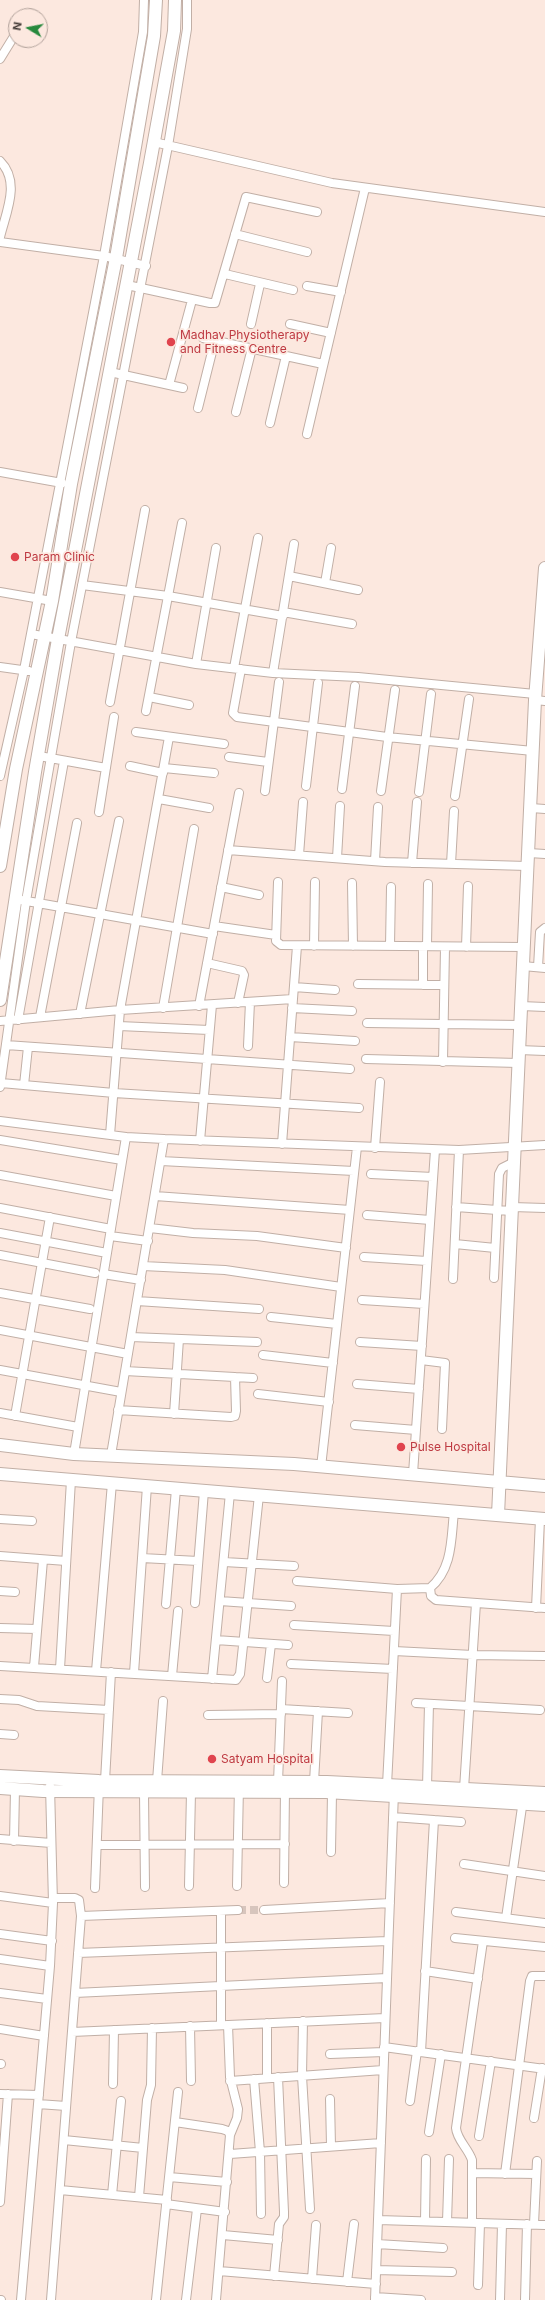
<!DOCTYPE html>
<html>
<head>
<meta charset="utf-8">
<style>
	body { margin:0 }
	#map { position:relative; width:545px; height:2300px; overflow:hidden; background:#fce8df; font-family:Inter,sans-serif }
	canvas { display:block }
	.north { position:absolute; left:8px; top:8px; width:40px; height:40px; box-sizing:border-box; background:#fce8df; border:1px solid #b2a29b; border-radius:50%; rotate:280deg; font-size:11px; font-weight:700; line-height:16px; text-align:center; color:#423a36 }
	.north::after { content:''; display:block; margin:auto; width:14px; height:18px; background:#27893d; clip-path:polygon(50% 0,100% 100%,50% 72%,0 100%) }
</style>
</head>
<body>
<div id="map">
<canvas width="545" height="2300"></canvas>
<div class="north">N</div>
</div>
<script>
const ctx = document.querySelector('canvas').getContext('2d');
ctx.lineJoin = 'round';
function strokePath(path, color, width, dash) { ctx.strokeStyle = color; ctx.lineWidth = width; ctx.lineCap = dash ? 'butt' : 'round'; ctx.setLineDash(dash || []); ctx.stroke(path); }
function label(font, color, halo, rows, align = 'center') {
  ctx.font = font + ' Inter,sans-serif'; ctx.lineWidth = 3.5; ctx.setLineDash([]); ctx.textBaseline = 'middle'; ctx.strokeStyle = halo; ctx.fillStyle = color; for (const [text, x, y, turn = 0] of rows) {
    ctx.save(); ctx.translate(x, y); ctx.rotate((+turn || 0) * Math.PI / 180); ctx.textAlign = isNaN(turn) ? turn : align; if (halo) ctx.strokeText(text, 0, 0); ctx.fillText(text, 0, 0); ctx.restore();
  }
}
strokePath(new Path2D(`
	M238,1910H264`), '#d7c5bd', 8, [8, 4]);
const street = new Path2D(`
	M27,16L28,14
	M0,59L16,33
	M154,142L332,183L545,212
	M0,161C21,182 6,212 0,237
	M235,234L307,252
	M0,242L104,256L146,266
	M225,274L293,290
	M127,285L210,303H215L246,197L317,212
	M307,286L341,292
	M251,324L260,284
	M290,324L331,333
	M203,338L323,364
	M110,372L183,388
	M169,385L192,300
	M198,408L215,340
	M236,412L252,348
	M270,423L286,356
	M307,434L365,188
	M0,472L62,483
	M289,576L358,590
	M325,583L331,548
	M82,585L168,596L283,616
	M0,592L52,601
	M283,612L352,624
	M31,634L196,664L273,673L358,677L535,694
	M196,664L216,548
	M0,667L29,671
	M234,668L258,538
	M241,669L233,713L237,717L387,737L533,751
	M273,673L294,544
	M149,697L189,705
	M535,700L545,701
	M110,702L145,510
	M146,711L182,523
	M136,732L224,744
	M39,756L106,768
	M229,757L268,762
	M130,766L163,773
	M164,768L214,773
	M0,776L24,670L104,256L143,32L144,0
	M306,786L318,683
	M342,789L355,686
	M265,791L279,682
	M381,791L395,690
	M419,792L431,694
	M455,796L469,699
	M159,799L209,808
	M531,808L545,809
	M99,812L114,717
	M228,850L385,862L527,866
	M529,853L545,854
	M299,855L303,802
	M337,858L340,806
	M375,861L378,807
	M412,863L417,802
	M451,864L454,811
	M278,882L276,941L281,945L524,947
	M352,883L353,946
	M221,887L259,895
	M21,900L213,934
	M214,926L276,935
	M314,946L315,882
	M390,946L391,887
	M423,946V985
	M427,946L428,884
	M466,947L468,886
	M207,963L242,971L244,975L238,1003
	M523,966L545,968
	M538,967L540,932L545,928
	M358,984L444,985
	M294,987L335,990
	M199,1006L239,793
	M521,1006L545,1007
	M163,1008L194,829
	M292,1008L352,1011
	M80,1014L119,821
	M40,1017L77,823
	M18,1020L64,761
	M0,1021L120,1010L293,999
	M367,1023L520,1025
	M119,1026L209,1030
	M290,1037L355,1041
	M6,1045L350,1069
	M248,1046L250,1002
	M519,1050L545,1051
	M366,1059L518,1063
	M443,1062L445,947
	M1,1083L114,1093L359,1108
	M24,1085L28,1047
	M0,1087L26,901L71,642L168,146L187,29V0
	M0,1121L126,1137L164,1139L459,1150L545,1145
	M110,1135L120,1010L169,737
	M0,1140L122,1160
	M200,1141L212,1005
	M282,1144L297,946
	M375,1148L380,1082
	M161,1161L354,1171
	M371,1174L433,1177
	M0,1175L116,1196
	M155,1196L350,1210
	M456,1207L511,1211
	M512,1207L545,1208
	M0,1208L111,1229
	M367,1215L430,1220
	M150,1228L193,1233L257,1236L346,1248
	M0,1233L107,1253
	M110,1236L148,1241
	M455,1244L495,1248
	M0,1255L95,1273
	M364,1257L427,1261
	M143,1266L225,1270L341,1287
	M103,1274L141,1280
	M494,1278L499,1174L502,1168L514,1162
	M453,1279L459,1150
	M0,1293L90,1309
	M362,1300L424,1304
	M137,1301L259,1309
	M271,1317L337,1324
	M0,1330L128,1354
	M131,1337L257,1342
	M360,1342L422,1346
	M263,1355L333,1363
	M421,1360L445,1363L442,1429
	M0,1370L121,1392
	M125,1371L253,1378
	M357,1384L419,1389
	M258,1394L329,1402
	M118,1410L231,1417L235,1416L236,1411L235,1377
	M0,1413L78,1427
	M174,1414L179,1339
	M15,1416L50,1217
	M355,1425L416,1430
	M74,1454L126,1137
	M111,1455L164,1139
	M321,1467L357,1147
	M413,1474L435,1150
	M0,1519L32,1521
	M0,1556L66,1561
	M142,1558L198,1561
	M224,1562L294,1566
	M297,1581L397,1589L430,1588C453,1569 451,1538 454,1512
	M430,1588L431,1596L436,1600L545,1608
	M0,1591L15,1592
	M220,1601L291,1606
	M195,1603L204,1491
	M166,1604L176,1489
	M536,1608L540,1519
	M294,1625L394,1631
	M0,1628L37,1629
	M216,1640L288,1645
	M394,1651L473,1655L545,1656
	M291,1664L393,1669
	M0,1666L236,1680L240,1674L259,1495
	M34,1667L43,1560
	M60,1669L71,1480
	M96,1671L112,1483
	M134,1673L147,1486
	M172,1676L178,1611
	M267,1678L271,1644
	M212,1679L230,1493
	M0,1699L19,1700L37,1706L109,1710
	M416,1703L540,1710
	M281,1709L348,1713
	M208,1715L281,1714
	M0,1734L14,1735
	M105,1781L111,1672
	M157,1781L163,1701
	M278,1782L282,1681
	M314,1782L318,1711
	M387,1785L397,1589
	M427,1787L429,1704
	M464,1789L476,1603
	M144,1792L145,1887
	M393,1817L461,1822
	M0,1839L51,1843
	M14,1841L15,1789
	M97,1845L285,1844
	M331,1852L332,1793
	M464,1864L545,1876
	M284,1883L285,1788
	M189,1886L191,1792
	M237,1886L239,1786
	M95,1888L99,1786
	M0,1896L53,1903
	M264,1910L390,1903
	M221,1911V2025
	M456,1912L545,1923
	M81,1916L238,1910
	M506,1918L523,1800
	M0,1934L52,1941
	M455,1938L545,1947
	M78,1953L388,1941
	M0,1959L50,1966
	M425,1971L478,1979
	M0,1993L47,1999
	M75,1993L387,1978
	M303,2021L302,2076L310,2209
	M267,2023V2078
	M228,2025L230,2077L238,2109L237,2118L230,2135
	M190,2026L191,2081
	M0,2029L44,2036
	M72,2032L385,2018
	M384,2047L545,2069
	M421,2052L434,1820
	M330,2054L384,2052
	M0,2064H1
	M254,2079L260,2152L261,2214
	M230,2081L383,2070
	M113,2084L114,2030
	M0,2094L39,2095
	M330,2099L331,2146
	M410,2101L417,2051
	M38,2104L66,2106
	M534,2118L542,2068
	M175,2122L222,2129L228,2131L230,2135L216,2300
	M429,2132L441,2054
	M479,2136L491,2061
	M64,2140L143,2148
	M230,2154L381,2143
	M472,2173L536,2174
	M505,2174L530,1981L532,1976H545
	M169,2177L227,2182
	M60,2190L167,2200
	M112,2195L121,2101
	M139,2197L147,2100L151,2085L152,2028
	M0,2202L8,2094
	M166,2204L225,2212
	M378,2220L545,2225
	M425,2221L426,2159
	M447,2222L449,2159
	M472,2223V2160C468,2148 457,2140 456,2128L483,1941
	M534,2224L537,2161
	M223,2235L278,2240
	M377,2244L443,2248
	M376,2270L452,2272
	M219,2271L376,2284
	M274,2276L279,2224L284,2217V2212L278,2077
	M312,2279L316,2225
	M347,2282L354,2224
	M478,2285L480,2223
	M375,2297L421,2300
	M0,2300H1
	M21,2300L50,1966L53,1903L50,1786
	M51,2300L81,1916L79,1900L75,1898H53
	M156,2300L178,2092
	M186,2300L197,2209
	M375,2300L394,1792
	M500,2300L502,2224
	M525,2300L527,2224`);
const secondary = new Path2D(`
	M0,866L16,769L52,601L71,484L116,258L154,36L156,0
	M0,1000L35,772L58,639L150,163L174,31L175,0
	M0,1445L74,1454L294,1464L545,1486
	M0,1474L545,1519
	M498,1515L535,700L545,568
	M0,1776L99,1781L327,1782L545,1793
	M0,1788L43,1791L326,1792L545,1805`);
strokePath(street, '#c1afa6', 10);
strokePath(secondary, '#c1afa6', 14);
strokePath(street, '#fff', 8);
strokePath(secondary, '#fff', 12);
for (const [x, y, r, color] of [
	[171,342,5,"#e0444e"],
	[15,557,5,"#e0444e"],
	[401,1447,5,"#e0444e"],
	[212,1759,5,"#e0444e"]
]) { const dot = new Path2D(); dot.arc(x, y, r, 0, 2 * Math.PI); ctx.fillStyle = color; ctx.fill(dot); strokePath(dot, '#fce8df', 1.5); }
label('12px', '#be3a42', '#fce8df', [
	["Madhav Physiotherapy",180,335],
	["and Fitness Centre",180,349],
	["Param Clinic",24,557],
	["Pulse Hospital",410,1447],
	["Satyam Hospital",221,1759]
], 'left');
</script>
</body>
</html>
